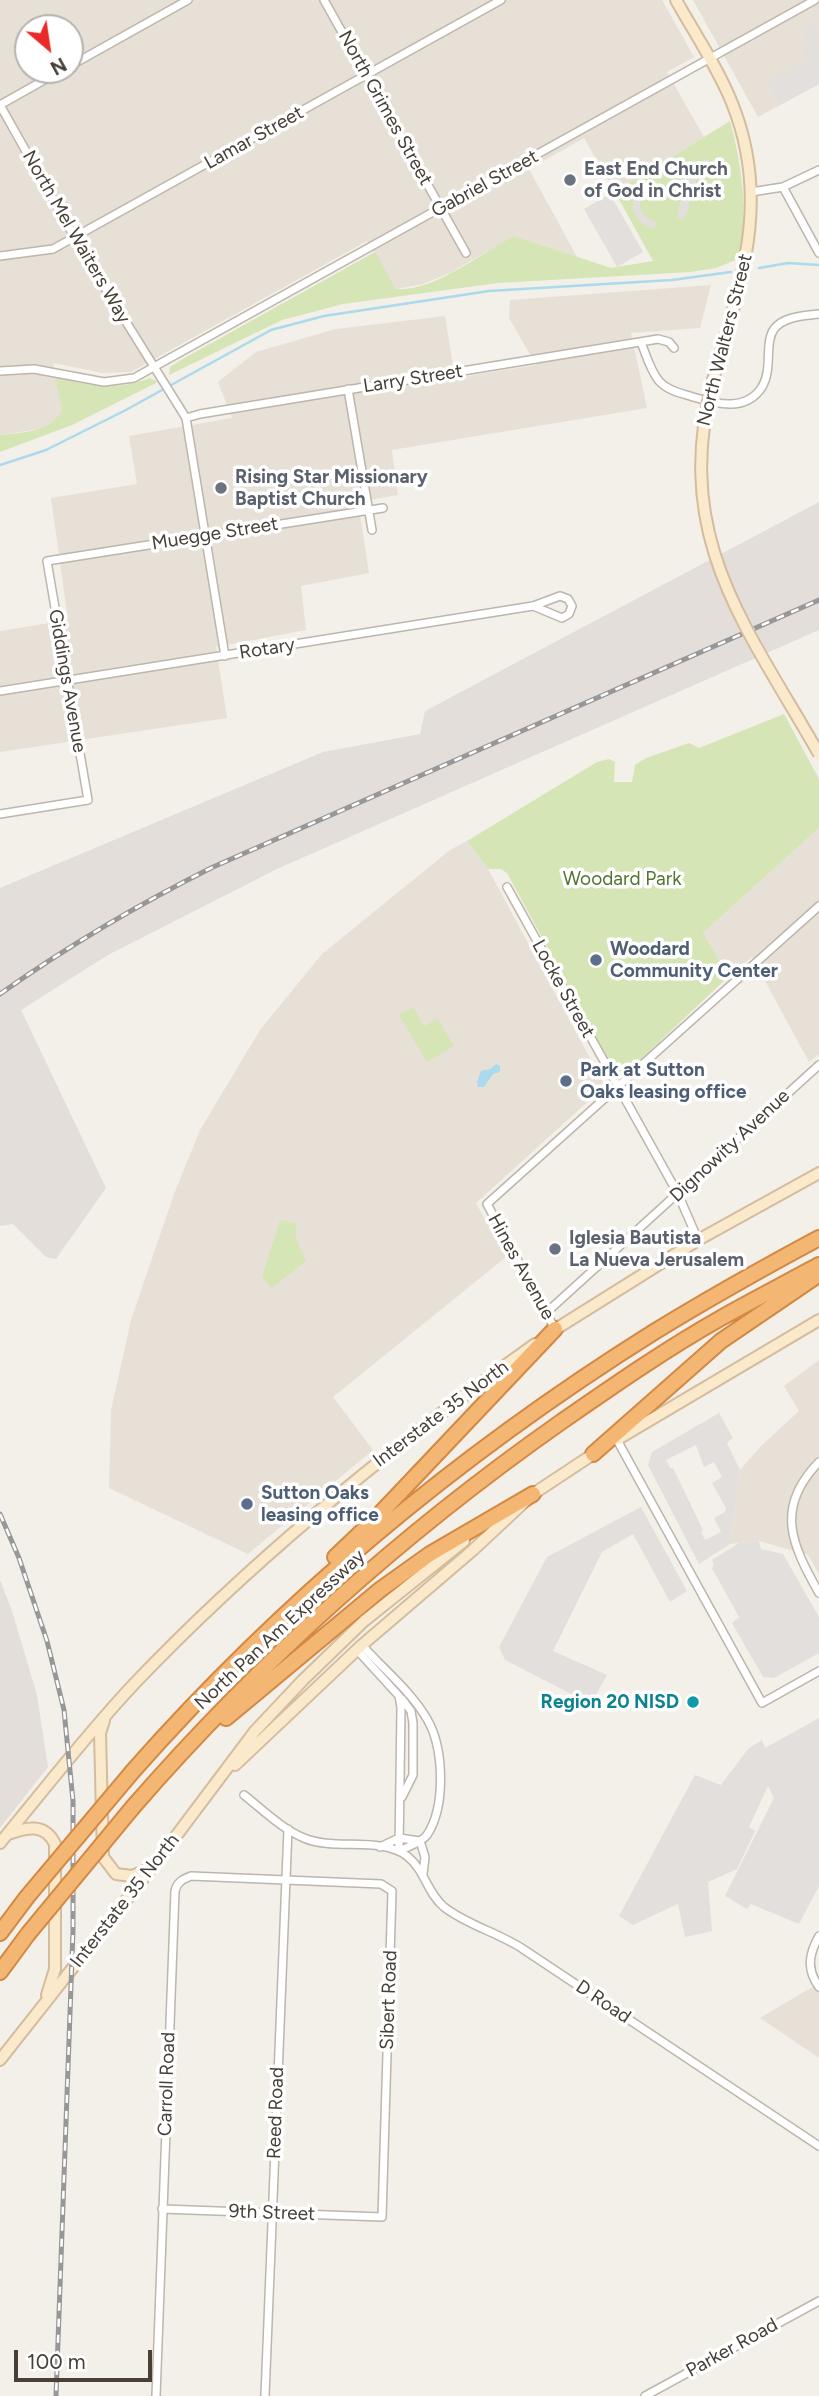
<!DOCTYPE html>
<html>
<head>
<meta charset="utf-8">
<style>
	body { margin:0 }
	#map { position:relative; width:819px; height:2396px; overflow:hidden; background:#f3efe9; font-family:Figtree,sans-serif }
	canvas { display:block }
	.north { position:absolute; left:14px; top:14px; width:70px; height:70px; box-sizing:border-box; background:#fff; border:2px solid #b5b2af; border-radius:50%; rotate:151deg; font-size:19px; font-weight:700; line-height:28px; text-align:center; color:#473f38 }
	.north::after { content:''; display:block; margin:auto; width:24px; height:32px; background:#eb2928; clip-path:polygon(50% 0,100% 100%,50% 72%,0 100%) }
	.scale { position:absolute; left:14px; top:2350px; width:138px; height:32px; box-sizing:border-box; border:4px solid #473f38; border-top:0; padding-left:9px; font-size:21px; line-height:24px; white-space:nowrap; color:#473f38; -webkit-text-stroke:5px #fff; paint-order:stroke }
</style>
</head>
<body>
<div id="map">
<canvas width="819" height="2396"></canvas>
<div class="north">N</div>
<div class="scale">100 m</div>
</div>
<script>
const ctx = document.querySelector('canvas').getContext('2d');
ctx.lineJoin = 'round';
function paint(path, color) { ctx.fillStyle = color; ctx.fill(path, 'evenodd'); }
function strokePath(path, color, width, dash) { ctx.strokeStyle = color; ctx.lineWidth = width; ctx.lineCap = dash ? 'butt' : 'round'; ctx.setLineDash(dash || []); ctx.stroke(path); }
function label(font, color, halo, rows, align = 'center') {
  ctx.font = font + ' Figtree,sans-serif'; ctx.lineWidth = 7; ctx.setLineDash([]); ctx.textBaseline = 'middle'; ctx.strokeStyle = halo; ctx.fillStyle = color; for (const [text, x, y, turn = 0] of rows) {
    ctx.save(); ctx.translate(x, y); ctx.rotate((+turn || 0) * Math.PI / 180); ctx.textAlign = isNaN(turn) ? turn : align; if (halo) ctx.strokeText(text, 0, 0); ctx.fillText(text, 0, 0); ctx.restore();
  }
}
paint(new Path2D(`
	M0,0H662L694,57L667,72L704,137L615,192L584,138L529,169L577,257L514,236L450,273L423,284L396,289L367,241L131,372L103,373L53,363L62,410L55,422L40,429L0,435ZM28,28H70V70H28Z
	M693,0H819V84L758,117Z
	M711,285L700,328L631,333L647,408L392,450L398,495L358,502L369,573L301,586L306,630L216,647L227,718L0,752V631L68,620L51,498L137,484L129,436L232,418L218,382L256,352L336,329L445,316L455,378L536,365L509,318L510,300Z
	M819,828V1054L809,1062L752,957L729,976L703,933Z
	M467,841L488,869L605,1086L476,1203L506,1257L333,1397L373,1450L248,1554L109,1488L111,1410L131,1320L174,1194L200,1130L260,1030L322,954L450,850Z
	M819,1360V1574L808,1555L759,1541L730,1544L740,1470L761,1446L799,1411L784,1386Z
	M819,1983V2058L760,2018Z`), '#e7e0d7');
paint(new Path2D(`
	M819,502V630L277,869L108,955L21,1010L106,1188L56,1259L46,1257L13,1224L0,1226V888L323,752L420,734L425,711Z
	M0,1580L12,1611L37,1695L48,1767L0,1828Z`), '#e3deda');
paint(new Path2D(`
	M730,121C742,167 749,212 738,259L716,268L690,272L498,283L343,304L282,320L169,375L170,367L181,360L375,252L396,289C434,292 481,253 514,236L611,268L653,261L615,192Z
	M55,377C89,386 116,391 150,378L158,382L72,425L0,452V435C24,432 50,433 62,410Z
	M784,714L819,779V828L703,933L729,976L624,1075L620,1076L615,1072L507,873L501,869H488L467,841L597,762L609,759L615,762L614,782H632L635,765L646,758L689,743L699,748Z
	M413,1007L424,1026L438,1019L454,1046L427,1062L399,1015Z
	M280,1220L296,1223V1239L306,1261L272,1288L262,1277Z`), '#d6e5b5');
paint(new Path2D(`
	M818,21L819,84L780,105L767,82L808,59L802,48L809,44L802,31Z
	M707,158L711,164L699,175L690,194L689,209L682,220L677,217L684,185L693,171Z
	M610,194L643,252L617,267L584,209Z
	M633,194L640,195V208L646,217L656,223L654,229L641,223L633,210Z
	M719,1413L733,1438L727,1443L740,1470L730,1544L699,1564L648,1465L652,1452ZM696,1445L704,1467L714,1462L722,1477L712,1483L726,1508L725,1512L714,1518L721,1532L705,1540L701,1532L703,1530L673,1468H670L666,1460Z
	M641,1507L687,1591L670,1602L633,1534L602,1552L553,1651L607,1675L591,1704L505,1660L499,1647L547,1557Z
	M759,1541L761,1549L783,1554L819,1617V1653L774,1678L763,1677L732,1623L739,1617L712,1568L714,1565L712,1560L739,1543Z
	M819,1718V1886L799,1924L751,1904L747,1909L725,1896L774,1798L768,1786L749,1827L755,1831L737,1869L708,1882L712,1931L685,1937L678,1904L633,1925L619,1916L695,1775L721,1785L748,1749L762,1740L765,1748Z`), '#e2dfdd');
paint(new Path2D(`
	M496,1064L500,1066V1072L493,1074L484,1087H478L477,1082L481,1071L490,1069Z`), '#aadaec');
strokePath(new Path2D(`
	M759,268L788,263L819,265
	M0,465L46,450L124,411L271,330L324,316L489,291L672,280L731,272`), '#aadaec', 2.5);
const street = new Path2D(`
	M324,0L466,253
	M70,66L188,0
	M62,70L0,105L85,256L186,418L225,656
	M783,187L819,253
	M751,192L783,187L819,170
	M0,256L53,249L501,0
	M641,342C646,355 650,370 659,381C668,391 681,393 693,397C717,404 746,412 762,387C773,369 764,343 774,329C784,316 804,316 819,314
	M0,371L34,369L104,382L134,378L815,0
	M348,389L372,530
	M186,418L200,414L658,339L669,342L674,348
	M0,691L533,606L560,596L568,599L572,606L569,614L562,618L533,606
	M0,814L88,800L47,561L383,508
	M507,887L678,1194L698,1240
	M547,1312L819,1065
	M555,1329L487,1204L819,906
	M617,1440L762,1703L819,1671
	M819,1462C774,1508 792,1545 819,1593
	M357,1650L399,1696L401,1707L399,1851C407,1847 421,1843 427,1835C446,1806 444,1748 427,1719C411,1691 383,1669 362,1645
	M244,1795C263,1810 282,1829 304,1838C334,1851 381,1836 407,1856C425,1870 427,1893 444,1907C467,1925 499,1933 523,1949C622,2015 720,2080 819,2146
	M402,1797L413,1775V1723L411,1711L402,1699
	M380,1847L399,1838L420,1841L425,1857L423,1874
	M819,1936C809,1954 806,1969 819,1987
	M156,2396L175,1891C177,1882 183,1879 191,1876L381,1884L392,1891L382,2217L162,2209
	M265,2396L288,1829
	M645,2396L819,2301`);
const secondary = new Path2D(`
	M676,0C695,34 718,68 732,103C772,202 740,284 713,380
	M551,1332L698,1240L819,1173
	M618,1439L819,1320
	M104,1721L100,1733L103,1857L116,1874L132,1876L149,1869
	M235,1765L362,1645L473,1550L533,1494L598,1451
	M8,1834C27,1827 45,1823 55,1844V1969L47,1995
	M0,1843C44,1790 86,1735 134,1684C255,1557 392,1446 535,1344
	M0,2060L161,1856L255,1731L303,1680L364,1621L464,1541`);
const highway = new Path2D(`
	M593,1454L721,1341L815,1277
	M335,1557L376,1518L555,1329
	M226,1718L381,1589L430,1554L533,1494
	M133,1771C283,1601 461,1453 654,1332C708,1299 763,1268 819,1238
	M133,1807C260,1661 403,1533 561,1422C613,1386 666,1349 721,1318C753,1300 786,1283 819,1265
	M0,1933L27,1897
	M0,1972L28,1934`);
strokePath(street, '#beb5ac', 10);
strokePath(secondary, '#d3bd9e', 14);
strokePath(highway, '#d38944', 18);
strokePath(street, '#fff', 7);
strokePath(secondary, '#fbe9cb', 10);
strokePath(highway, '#f4b673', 14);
const rail = new Path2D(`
	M0,994C68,946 139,904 213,867L819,600
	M0,1514L19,1558L47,1641L64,1710L73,1801V1931L56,2396`);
strokePath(rail, '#979797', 5);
strokePath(rail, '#fff', 2.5, [8]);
const secondaryBridge = new Path2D(`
	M713,380C672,538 745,624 819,754`);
const highwayBridge = new Path2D(`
	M27,1897L133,1771
	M28,1934L133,1807`);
strokePath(secondaryBridge, '#d3bd9e', 14, []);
strokePath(highwayBridge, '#d38944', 18, []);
strokePath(secondaryBridge, '#fbe9cb', 10);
strokePath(highwayBridge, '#f4b673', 14);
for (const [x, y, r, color] of [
	[570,180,7,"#6b7280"],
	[221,488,7,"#6b7280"],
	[596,960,7,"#5c6f8a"],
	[566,1081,7,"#5c6f8a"],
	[555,1249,7,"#6b7280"],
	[247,1504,7,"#5c6f8a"],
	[693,1702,7,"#0f9aa8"]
]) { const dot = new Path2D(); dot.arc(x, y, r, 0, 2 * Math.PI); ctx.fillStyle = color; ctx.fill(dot); strokePath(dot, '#fff', 2.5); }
label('19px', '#473f38', '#fff', [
	["North Grimes Street",385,108,61],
	["Lamar Street",254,138,-29],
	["Gabriel Street",485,184,-29],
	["North Mel Waiters Way",76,237,60],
	["North Walters Street",725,340,-76],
	["Larry Street",413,379,-9],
	["Muegge Street",215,534,-9],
	["Rotary",267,649,-9],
	["Giddings Avenue",67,681,80],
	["Locke Street",563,989,61],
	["Dignowity Avenue",730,1146,-43],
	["Hines Avenue",521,1267,61],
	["Interstate 35 North",441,1414,-37],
	["North Pan Am Expressway",280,1630,-43],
	["Interstate 35 North",125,1901,-52],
	["Sibert Road",389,2000,-88],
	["D Road",603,2002,34],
	["Carroll Road",167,2084,-88],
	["Reed Road",276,2113,-88],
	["9th Street",272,2213,2],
	["Parker Road",732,2348,-29]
]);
label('bold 19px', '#5b616d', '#fff', [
	["East End Church",584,169],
	["of God in Christ",584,191],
	["Rising Star Missionary",235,477],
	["Baptist Church",235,499],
	["Iglesia Bautista",569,1238],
	["La Nueva Jerusalem",569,1260]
], 'left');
label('19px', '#53752f', '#fff', [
	["Woodard Park",622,879]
]);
label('bold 19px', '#4e5e75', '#fff', [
	["Woodard",610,949],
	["Community Center",610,971],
	["Park at Sutton",580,1070],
	["Oaks leasing office",580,1092],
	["Sutton Oaks",261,1493],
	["leasing office",261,1515]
], 'left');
label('bold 19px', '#0d838f', '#fff', [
	["Region 20 NISD",679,1702]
], 'right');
</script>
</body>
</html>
